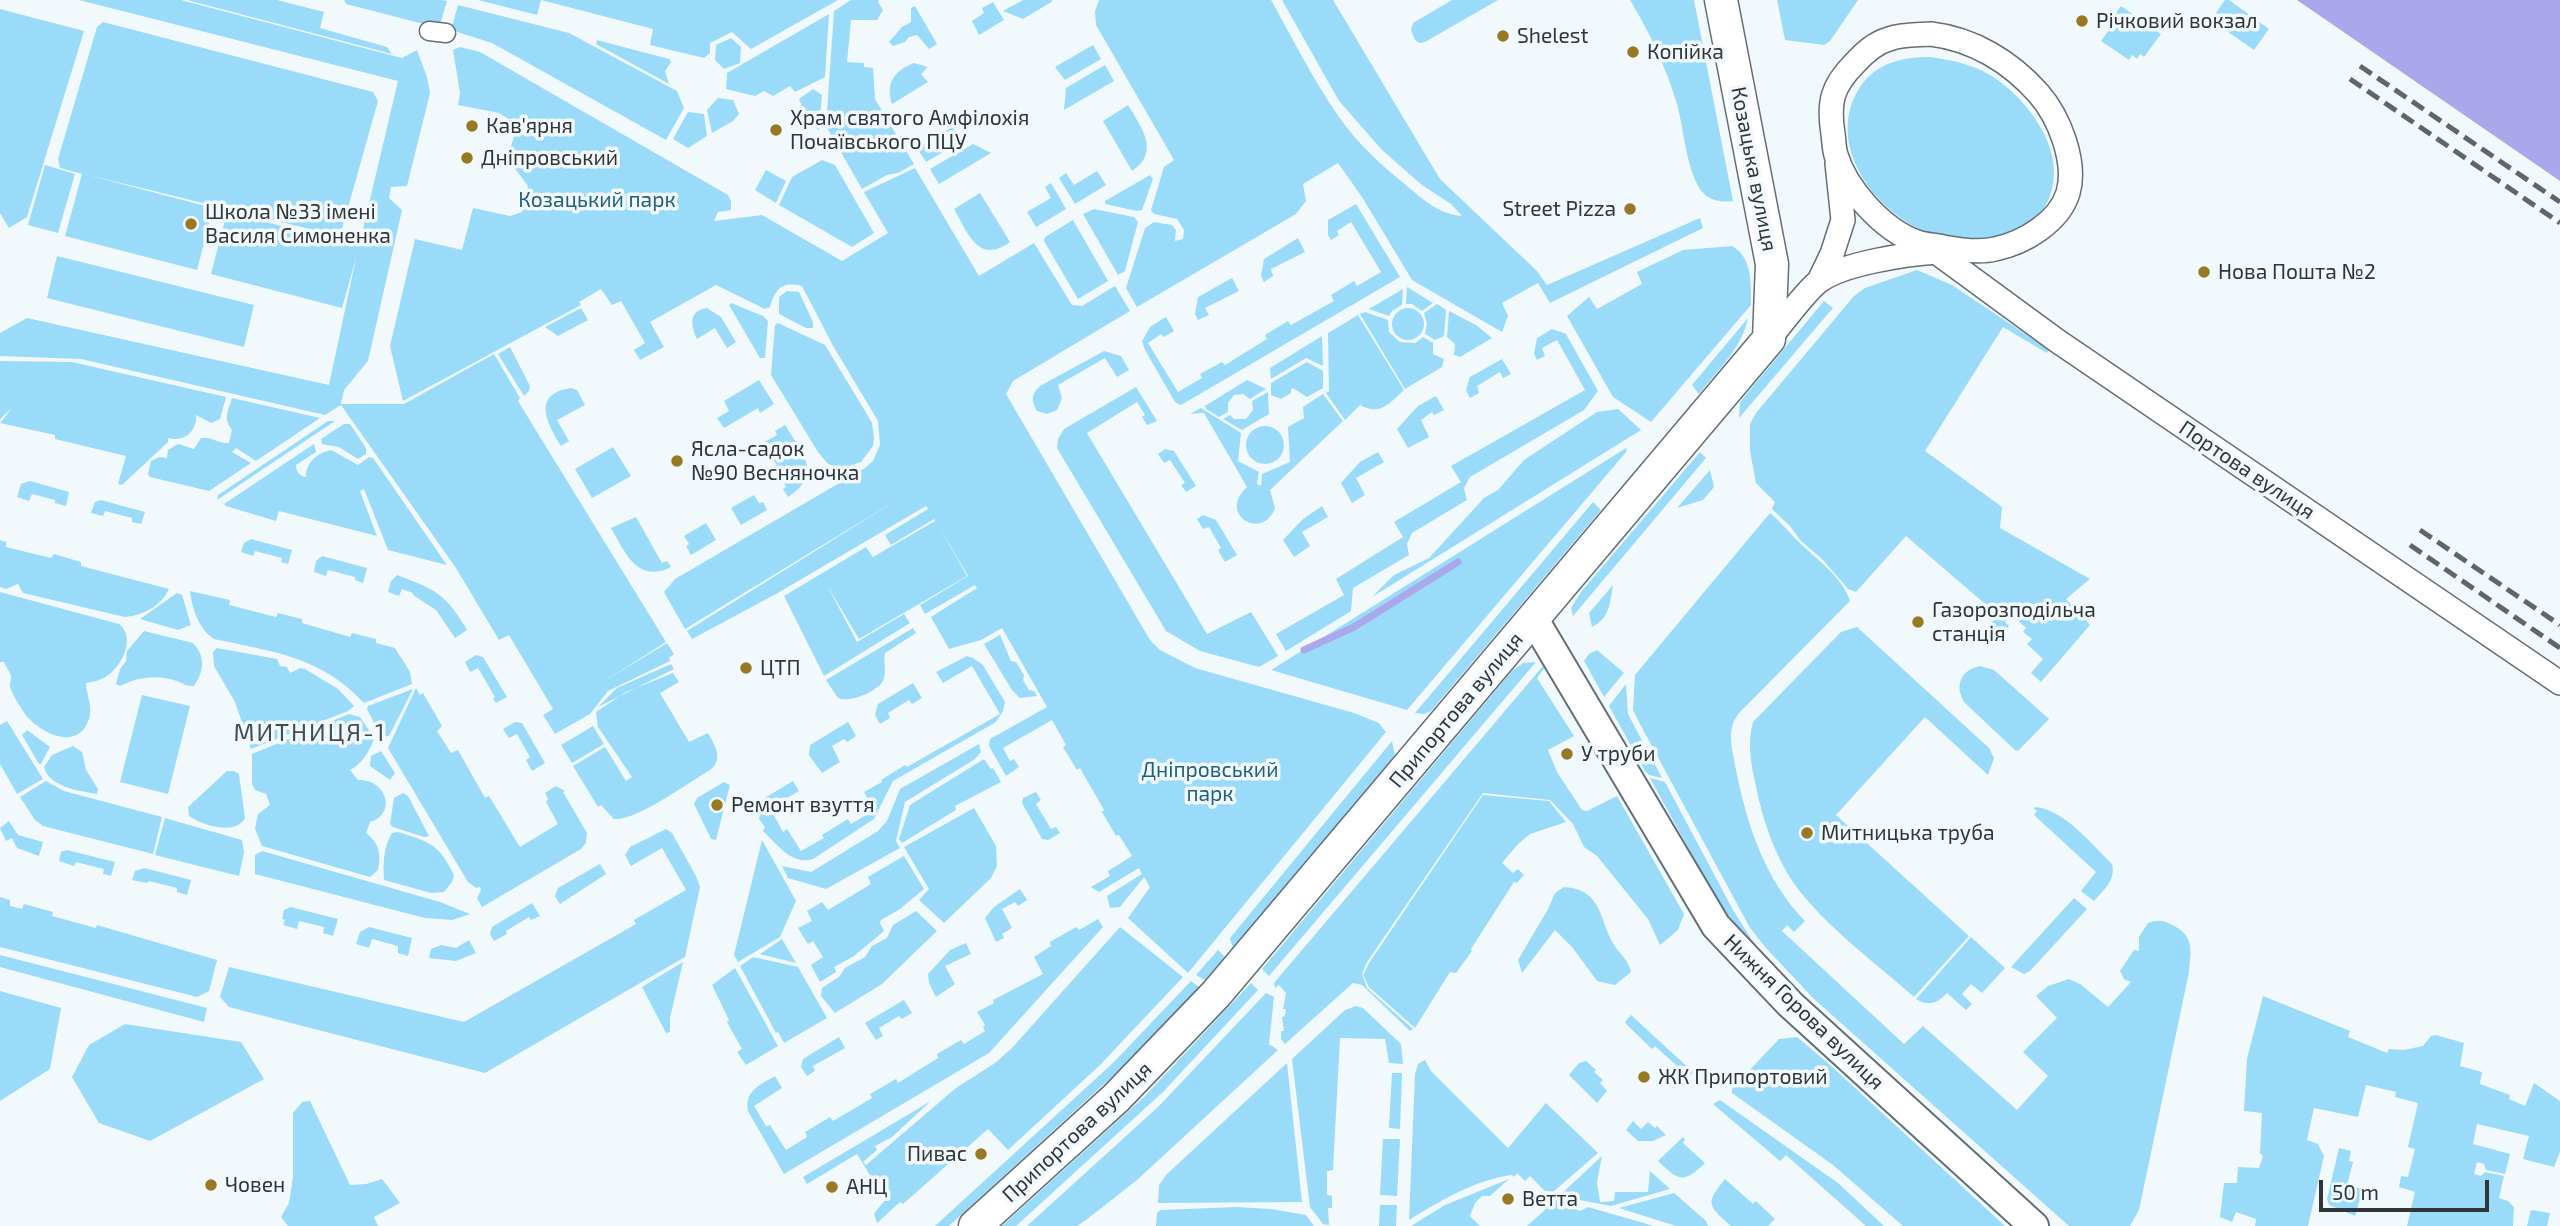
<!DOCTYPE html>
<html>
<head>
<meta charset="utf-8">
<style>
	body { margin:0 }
	#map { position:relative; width:2560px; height:1226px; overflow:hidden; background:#f1f9fd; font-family:"Exo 2",sans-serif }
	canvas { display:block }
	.scale { position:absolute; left:2319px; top:1180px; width:170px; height:32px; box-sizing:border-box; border:4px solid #303538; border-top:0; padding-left:9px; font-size:21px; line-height:24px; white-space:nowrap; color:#303538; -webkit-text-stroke:5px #f1f9fd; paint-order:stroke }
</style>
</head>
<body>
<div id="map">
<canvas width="2560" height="1226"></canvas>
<div class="scale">50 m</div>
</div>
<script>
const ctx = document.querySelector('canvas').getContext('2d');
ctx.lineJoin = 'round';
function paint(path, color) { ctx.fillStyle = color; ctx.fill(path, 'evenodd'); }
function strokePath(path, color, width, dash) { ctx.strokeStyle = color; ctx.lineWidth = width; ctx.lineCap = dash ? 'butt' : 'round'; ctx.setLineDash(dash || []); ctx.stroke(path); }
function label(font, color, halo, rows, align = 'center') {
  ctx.font = font + ' "Exo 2",sans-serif'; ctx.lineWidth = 7; ctx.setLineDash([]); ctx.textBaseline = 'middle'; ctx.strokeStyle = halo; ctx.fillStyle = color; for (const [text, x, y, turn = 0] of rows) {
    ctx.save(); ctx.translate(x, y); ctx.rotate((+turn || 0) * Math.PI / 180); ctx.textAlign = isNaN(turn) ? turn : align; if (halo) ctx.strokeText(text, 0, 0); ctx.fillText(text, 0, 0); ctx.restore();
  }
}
paint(new Path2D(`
	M79,0H181L402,58L417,50L427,77L430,93L407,186L391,187L389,198L402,210L368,361L344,390L341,404H404L494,354L520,398L518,401L666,642L603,682L667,643L674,654L669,658L670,661L608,691L590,714L555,734L543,715L553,709L509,635L499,640L456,568L341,405L325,415L81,359L0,356V333L27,318L329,385L356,258L342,308L211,274L227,212L359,246L398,81Z
	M187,0H277L324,12L320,28L387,47L392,54Z
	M344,0H441L447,1L439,28L346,4Z
	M478,0H838L751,49L732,32L710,43V53L704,58L650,45L653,29L541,0L537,15Z
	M851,0H879L878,2L883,10L877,20H851L847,62L864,63V67L873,68L875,99L914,164L898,173L887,175L862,189L826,126L834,11Z
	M1023,0H1050L1053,1L1023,19L1003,11Z
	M1099,0H1271C1293,39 1313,80 1339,117C1357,143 1382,166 1407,186C1425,201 1439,214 1462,216L1451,204L1422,185L1382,150L1339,101L1282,0H1333L1440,179L1537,271L1547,285L1700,218L1703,228L1550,303L1538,283L1502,303L1508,316L1502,332L1412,280L1362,197L1338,163L1303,184L1306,201L1296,214L1137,307L1126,288L1145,228L1154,222L1172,225L1176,230L1175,241L1183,239L1184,230L1177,219L1154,214L1151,210L1164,167L1174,160L1096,25L1095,11Z
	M1452,0H1498L1425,42L1420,43L1415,40L1411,30L1413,23Z
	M1630,0H1694L1733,201C1721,203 1707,200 1700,189C1686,167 1684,130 1677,104C1665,65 1651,35 1630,0Z
	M1777,0H1858L1830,41L1824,45L1785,40Z
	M2225,0H2229L2269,29L2254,50L2211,20Z
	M993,2L1004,20L979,35L972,21L984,13L982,8Z
	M458,5L569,33L677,91L684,108L666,140L492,43L451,30Z
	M915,6L937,44L929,49L917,35L909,37L905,42L893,46L889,42L902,27L911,22V8Z
	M2121,6L2161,34L2144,57L2140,54L2137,59L2132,55L2129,60L2101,41L2114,23L2111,20Z
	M0,9L84,31L27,217L9,228L0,213Z
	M829,14L825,77L795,92L790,86L773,96L764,91L755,96L726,89L727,73Z
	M103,22L373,92L378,101L342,229L338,236L84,174L213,208L197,270L65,236L82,174L60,168L58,159L97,27Z
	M731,38L741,47L740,63L724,69L715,60L716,45Z
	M597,40L669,59L671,62L665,71L669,84L596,44Z
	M1093,45L1101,59L1065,80L1055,67Z
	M460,47L480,52L728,195L731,201V210L718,212L714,221L762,215L842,261L888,233L864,192L915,168L979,276L1034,243L1072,305L1082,306L1115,286L1130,311L1013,381L1006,394L1150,640L1160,650L1195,668L1354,713L1379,723L1386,732L1188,973L1128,918L1150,887L1144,877L1120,907L1110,908L1107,896L1142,874L1139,868L1099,892L1091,887L1110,876L1108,871L1132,856L1119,835L1116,836L1102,812L1104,810L1080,768L1077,770L1063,747L1066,745L1052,720L1003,748L1010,761L1014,759L1019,767L1006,776L989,746L990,739L1047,707L1002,628L981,640L949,649L931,617L977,588L975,585L925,614L920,605L968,576L937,523L967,576L859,639L827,585L857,642L904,614L910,623L824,676L784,596L866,547L873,557L935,521L934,519L891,545L885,535L928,509L926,506L776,594L692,639L687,631L900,498L685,629L664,592L675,579L865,468L873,461L880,445L878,421L832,344L802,286C782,281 775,289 770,307L765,309L716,285L650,322L664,347L640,360L634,350L645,343L621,301L612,305L601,289L579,302L581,305L403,401L390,346L415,239L462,250L473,208L510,216L522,212L528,186L507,158L518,125L499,113L458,105L460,93L453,50Z
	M1930,57C1952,60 1976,65 1995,78C2032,104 2069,155 2048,201C2040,216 2030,226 2014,233C2007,236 1997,241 1989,242C1980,244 1967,239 1958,238C1948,236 1936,236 1926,232C1873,210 1824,143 1860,87C1876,63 1902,57 1930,57Z
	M914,63L928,67L921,74L928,82L892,104C885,83 895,70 914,63Z
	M1105,65L1114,81L1064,110L1066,88Z
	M813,89L822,95L819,130L809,123L799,99Z
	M718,98L733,100L739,114L733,121L712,133L707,110Z
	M1128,105C1141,127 1161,152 1132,171L1103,121Z
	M688,112L704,114L707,136L688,148L673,139Z
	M954,126L955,145L926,162L917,148Z
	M973,144L991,153L939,184L930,169Z
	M822,160L835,165L874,233L852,247L779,205L792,177Z
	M45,165L75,174L58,233L28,225Z
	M766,170L786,181L776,203L755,190Z
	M1097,171L1106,185L1075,204L1059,178L1066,173L1074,185Z
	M1150,175L1153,179L1142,210L1137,211L1105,204V201Z
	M1051,183L1066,209L1036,227L1027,212L1051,198L1045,187Z
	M980,193L1010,242C978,265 968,233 954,209Z
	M1356,204L1400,277L1181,405L1175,402L1145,350L1142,341L1150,327L1166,317L1174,331L1164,337L1161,334L1148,343L1178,392L1202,378L1200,374L1222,362L1225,365L1267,339L1265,335L1288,321L1291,325L1334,301L1331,295L1354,281L1357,286L1381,272L1351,222L1337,231L1339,235L1331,240L1328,235V220Z
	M1094,209L1134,217L1138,222L1125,271L1118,275L1083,214Z
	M1073,220L1108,281L1078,299L1044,241L1045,237Z
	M1298,238L1305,252L1271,269L1273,276L1264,282L1261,276L1264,259Z
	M1732,246C1753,258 1751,284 1751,305L1651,422L1613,397L1567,316L1589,297L1597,309L1642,284L1637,272L1683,250Z
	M57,256L254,305L244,347L47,298Z
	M1917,270L1952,285L2049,350L2047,353L2003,327L1925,451L2002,507L2000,528L2090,579L2066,599L2090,625L2041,682L2031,673L2043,659L2027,644L2032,639L2023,632L2026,628L2012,615L2005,622L2009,626L1997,640L1985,630L1998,615L1906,536L1856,592L1848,589L1822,559L1801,541L1790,526L1772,509L1775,502L1756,483L1750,451V424L1756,413L1854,296L1865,288Z
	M1232,278L1239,291L1205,308L1209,315L1198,320L1195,314L1198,297Z
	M1407,287L1433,303L1422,311L1412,304H1406Z
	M1403,289L1402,305L1392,311L1389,316L1369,309Z
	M787,291L799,292L813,322V328H806L779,314V297Z
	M1824,301L1833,308L1739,418L1740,403L1744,397Z
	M731,303L763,316L768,321L765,358H760L729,305Z
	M1437,304L1446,310L1444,336L1435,340L1425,334L1427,324L1424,313Z
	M1392 324a16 16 0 1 1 32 0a16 16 0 1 1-32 0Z
	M581,308L588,320L558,336L545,327Z
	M707,308L721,317L736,342L727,348L715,328L697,339C690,325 689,310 707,308Z
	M1449,311L1476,325L1492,338L1460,357L1454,355L1455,344L1447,337Z
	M1365,312L1388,320L1389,332L1400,342L1415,343L1423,337L1433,343V354L1444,359L1442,367L1405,389L1360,314Z
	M1358,315L1404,390C1389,404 1380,416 1360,405L1345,420L1326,393L1329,391L1328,333Z
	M1748,318C1742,348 1718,370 1699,394L1692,385Z
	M778,323L825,345L865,411L872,423L874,438L873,446L861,462L847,467H837L828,464L818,452L771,375L775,325Z
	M1552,329L1566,334L1598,391L1584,410L1470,477L1464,488L1467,500L1412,533L1407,544L1409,555L1353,588L1351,611L1286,651L1276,634L1344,595L1336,579L1403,537L1394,522L1461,482L1451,466L1585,390L1557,340L1542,348L1545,356L1537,360L1534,354L1537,338Z
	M1322,336L1323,366L1306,358L1271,379L1270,368Z
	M510,347L530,386L529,391L524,396L498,354Z
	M1104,351L1121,356L1129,370L1117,377L1105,358L1058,385L1062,398L1057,410L1047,414L1037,411C1031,401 1031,394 1040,386Z
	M1502,359L1511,374L1503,378L1500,372L1477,386L1479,393L1470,398L1466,390L1470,377Z
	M0,361L72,362L226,397L220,419L211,423L196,415C197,432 184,442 168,438V442L122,485L118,484L126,456L55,439V435L0,423L12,408L0,419Z
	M1307,362L1323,371V388L1307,397L1293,388L1291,389V393L1281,399L1271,395V383Z
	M759,380L774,404L760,413L758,408L724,428L717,418L729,411L724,401Z
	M1247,380L1266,389L1250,399L1243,394L1234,395L1228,403V412L1219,417L1206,409L1205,406Z
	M1136,387L1157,421L1147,425L1142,417L1145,415L1137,402L1087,433L1207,634L1251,612L1278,656L1259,667L1200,651L1166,631L1057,448L1058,439L1064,429Z
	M571,388L577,390L585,405L557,420L569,441L561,446C547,423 531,394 571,388Z
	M1268,392L1269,414L1242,430L1223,419L1230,415L1234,419H1246L1253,410L1252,401Z
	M1323,394L1343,421L1270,490L1275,508C1262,542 1217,514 1247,487L1204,413L1190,414L1201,408L1241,433L1238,461L1259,472L1257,484L1261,486L1262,474L1290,462L1288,427L1304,418L1303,407Z
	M1436,396L1444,410L1434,415L1432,412L1421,420L1429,437L1408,448L1397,429L1418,406Z
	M232,398L320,418L256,461L236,448L232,452L251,463L209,491L150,477L148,474L151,461L159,457L167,458L168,450L178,444L194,449L201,438C212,436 218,444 229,443L232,430C223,419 228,411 232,398Z
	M1618,409L1641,430L1372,597L1394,575L1429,558L1484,498L1498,490L1524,460L1597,412Z
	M328,421H335L217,500L218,495Z
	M344,424H350L366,448V454L358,459L339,447L322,444L321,439Z
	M785,425C802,453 824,474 788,497L783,489L786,487L775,466L777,465L761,444L777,435L775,431Z
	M1246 445a19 19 0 1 1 38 0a19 19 0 1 1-38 0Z
	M314,444L316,452L296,465C296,472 300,476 306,477C306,462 317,453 331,450L358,465L369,457L373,458L447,565L388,550L364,489L360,491L377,536L279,511L276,521L226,506L224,504Z
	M613,447L631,476L592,498L575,469Z
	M1626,448L1627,451L1407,710L1271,670Z
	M1165,449L1174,451L1196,486L1186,492L1181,485L1185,483L1170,460L1164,463L1158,454Z
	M1378,452L1384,462L1356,478L1365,495L1352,503L1341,483L1360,462Z
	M1700,452L1706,458L1573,616L1571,608L1581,592Z
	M1710,470L1714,487L1703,500L1677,508Z
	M30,481L69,492L66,506L55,503V500L32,494L29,501L17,497L21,484Z
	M754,495L759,503L763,502L767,510L741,525L731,508Z
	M101,500L145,512L141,524L132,522V518L105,511L103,516L91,513L95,502Z
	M1593,502L1601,510L1431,711L1424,714L1415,713Z
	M1322,506L1328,517L1302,532L1310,546L1294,557L1283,540L1303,519Z
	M1770,513C1782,523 1791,535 1802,545C1819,561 1843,578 1850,601L1739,713C1725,731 1733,750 1736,770C1747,825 1765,880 1805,921L1794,932L1787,925L1782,931L1904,1044L1923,1026L2017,1110L2048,1076L2023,1052L2057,1018L2036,996L2048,986L2069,979L2080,984L2108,1007L2131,982L2124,979L2120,971L2134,950L2139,951V937L2148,923C2157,920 2162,920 2170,924C2195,935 2191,949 2189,972L2139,1210L2130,1226H2069L1814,999L1766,948L1750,928L1640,724L1633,710L1635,675Z
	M1203,515L1216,520L1237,555L1225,562L1218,550L1221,548L1209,527L1203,529L1197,519Z
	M636,517L662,563L667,561L671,567C637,584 625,552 611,528Z
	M706,523L716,540L691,555L686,546L689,544L684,536Z
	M251,539L292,550L288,564L281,562L282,558L255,551L253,556L241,552L244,543Z
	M0,540L6,542V547L51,558L54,554L81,562V566L169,589C161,606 144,615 125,617L23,593L18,584L6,589L0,587Z
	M322,556L367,568L363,583L355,580V577L328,570L326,576L314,572L316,561Z
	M397,575C435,589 446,594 467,630L455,638L436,610L413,595V593L402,589L399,596L388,592L391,581Z
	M1613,585C1610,603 1610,618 1592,627L1589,613Z
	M190,591L230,600L229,605L276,617L278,613L302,619V623L350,637L352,633L376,639V643L395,648L410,672L412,684L364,703C320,656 274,652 214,639C199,629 192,609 190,591Z
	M0,592L119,624C135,637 124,661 111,673C104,679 95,682 86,683C86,693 92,704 90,715C81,755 37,733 23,711C19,705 12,694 10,687C9,683 12,679 11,676C10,671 5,666 4,662H0Z
	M177,593L182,595L191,625L178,630L140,619Z
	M1857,627L1989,748L1994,758L1988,775L1925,717L1836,815L1969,936L1914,997C1877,964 1834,933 1802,894C1778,865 1763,823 1756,786C1751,765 1747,743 1753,722L1841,632Z
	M913,628L916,633L885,653C883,661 887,672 883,681C876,692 851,703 838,698L826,680Z
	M144,631L193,643C206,657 204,671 194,686C186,686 184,684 177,681C159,674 137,677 120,686L116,684L120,669L126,661L127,651Z
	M1000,635L1011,661L1016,662L1024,675L1023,680L1029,690L1034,691L1037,696L1020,698L1012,690L984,644Z
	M217,648L277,659L280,666L287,667L290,673L300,668L305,669L338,689L354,706L348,711L251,749L235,702L214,666L213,652Z
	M1597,650L1624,673L1604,697L1584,661L1589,654Z
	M476,655L483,657L507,697L496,703L493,699L495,697L478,668L470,672L465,662Z
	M967,656L973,658L983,665L1005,702L1003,711L996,722L893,781L874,819L813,859C792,866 777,844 763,831L765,827L759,819L763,799L793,781L799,791L770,808L783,832L787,829L801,851L824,838L822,835L848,819L851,824L874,810L864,792L882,782L881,780L905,765L907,767L1000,714L972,666L943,683L936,672Z
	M1536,662L1269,976L1262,969L1512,671L1523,663Z
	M671,664L674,669L598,707L617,688Z
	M1543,666L1545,667L1537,678L1574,736L1548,750L1557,772L1582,810L1587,811L1617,796L1684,914L1678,930L1660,945L1648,919L1597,856L1584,847L1573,824L1550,800L1483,793L1367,962L1362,974L1367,988L1413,1029L1410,1031L1362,985L1353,983L1285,1044L1281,1039V1031H1284L1282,1017L1285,1016L1286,1009H1283L1286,993L1279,985L1275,988L1274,983Z
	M1980,666L1994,670L2049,719L2019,750L2016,751L1965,703C1954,687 1960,670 1980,666Z
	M673,673L679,682L660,693L689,742L708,733C715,746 724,759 710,770C688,783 636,821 614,819L601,805L598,807L573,766L605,747L626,781L632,777L598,727L596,712L626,692Z
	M913,683L922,698L912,704L909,700L888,713L890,718L880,724L875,715L878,704Z
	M1626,684L1628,714L1662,778L1649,775L1645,771L1609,706Z
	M416,688L420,695L423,693L442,726L437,731L451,753L458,750L485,798L489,796L520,847L558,824L546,802L548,799L545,793L556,786L565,791L563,792L587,833L586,843L581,849L482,907L477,898L481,890L480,887L476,888L468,882L388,748Z
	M413,689L389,736L381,737L367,709L368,706Z
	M142,695L190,706L168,794L120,782Z
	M349,714L360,717L374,738C371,750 361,765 350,770L358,780C387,779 397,814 370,822L366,833C380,844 381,854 378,870L370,877L262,846L255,829L258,814L270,805L266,794L255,790L252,784V754Z
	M7,721L43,779L17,794L0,764V725Z
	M515,722L522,723L545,763L532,771L526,760L530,757L517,734L509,738L503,729Z
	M848,722L856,736L847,742L844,739L832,746L840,762L822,773L809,755L810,745Z
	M593,726L604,744L572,763L561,745Z
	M27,730L50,747L41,764H39L22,735Z
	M1392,741L1395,755L1233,949L1230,938Z
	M979,744L981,752L975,759L905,802L896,841L900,848L826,889L788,878L782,866L811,872L878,831L887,821L900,789Z
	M73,746L82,752L86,770L98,789L97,794C79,791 49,787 44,767L52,755Z
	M381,751L395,773L390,780L370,766L371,756Z
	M984,759L991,769L993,768L1001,782L955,806L956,810L902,843L899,839L910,805Z
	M227,771H234L239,774L245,818C235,836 202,825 189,816L188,807Z
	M1650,778L1665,782L1733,910L1762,956L1719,904Z
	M46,781L64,791L162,817L153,854L43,826L35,820L20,797Z
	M724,782L730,785L716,840L711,839L694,804L697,798Z
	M1036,792L1041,800L1036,804L1051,829L1056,827L1060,833L1048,840L1042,839L1022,803L1023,798Z
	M403,793L408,796L429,836L424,837L393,827L390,824L394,798Z
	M1483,795L1549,801L1566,822L1530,834L1518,844L1502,863L1513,873L1518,869L1524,875L1517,883L1514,882L1471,949L1472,951L1456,973L1450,972L1415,1028L1369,987L1363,975L1369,963Z
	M2037,807C2067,812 2091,844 2112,864C2116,879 2105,889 2094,901L2081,891L2096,872L2034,815L2037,811L2033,808Z
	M974,808L996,846L997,866L991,878L944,923L919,900L929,889L904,847Z
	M165,818L242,840L244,853L239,876L155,855Z
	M9,821L18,835L43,842L39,856L17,848L12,838L6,841L0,828Z
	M666,829L672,833L696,876L700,887L685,957L485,1073L229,1007L220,997L229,967L464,1022L636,924L634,920L686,890L662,848L631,866L625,855L630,847Z
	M398,832C430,842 439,844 454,875L452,882L444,892L431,893L384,880C383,864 383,848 392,833Z
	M762,840L796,901L780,937L738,962L734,955Z
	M67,850L115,862L111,876L103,874L104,869L76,862L74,866L59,861L61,852Z
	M262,851L440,902L470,914L452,920L425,918L255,874V855Z
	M904,856L924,889L900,909L881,920L880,923L884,931L854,956L834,967L836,972L820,982L811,965L823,957L813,941L808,944L798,928L812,921L807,911L822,902L828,910L871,884L868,877Z
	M600,864L606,874L560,904L555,896L558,888Z
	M144,868L191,880L187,895L177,892V888L149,881L147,883L132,880L135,871Z
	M1564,887C1599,889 1599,914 1611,940C1617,952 1628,958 1631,972L1615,985L1597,981L1572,947L1555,930L1522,973L1518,960L1548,909L1555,893Z
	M1020,889L1027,900L1018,906L1015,902L1002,909L1012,928L1002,934L1004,938L996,942L985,918L994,907Z
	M0,897L10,900V906L22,909L24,904L53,912L52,916L96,928L97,925L217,960L209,991L197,997L0,947Z
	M2074,898L2087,909L2030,971L2024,974L2011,967Z
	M532,903L540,916L531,920L529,917L506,931L507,934L494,941L490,934L492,927Z
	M291,907L338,919L333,936L323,933L324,927L299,921L297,929L283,925L285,920L282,919L284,910Z
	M916,911L937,931L882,984L835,1013L821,996L822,988L839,977L845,968L865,957L872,946L887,938L893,925Z
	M1098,919L1103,927L989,1053L784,1174L748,1111C744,1091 760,1085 775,1076L782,1088L754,1106L766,1126L770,1125L786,1150L807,1137L805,1132L830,1117L833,1121L872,1098L870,1094L896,1079L898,1083L938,1058L937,1054L961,1040L964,1044L985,1031L983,1027L985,1025L977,1012L994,1003L993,1000L1043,974L1034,957L1051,946L1050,942L1076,927L1079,930Z
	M369,927L412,938L408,956L398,953V946L372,939L369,948L356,944L360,932Z
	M1120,927L1183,977L1100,1065L1008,1150L988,1129L903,1204L900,1202L877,1223L874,1214L885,1200L857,1154L807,1184L803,1177L931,1101L892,1137L875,1146L877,1150L863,1162L866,1165L956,1088L995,1063L1012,1048Z
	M1971,937L2005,968L1982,993L1971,984L1962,994L1972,1004L1966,1010L1947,993C1938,1003 1929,1007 1916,999Z
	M782,939L796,963L760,954Z
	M469,940L476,953L456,961L429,958L431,949L441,945L456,948Z
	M966,943L971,954L945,966L955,984L936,997L929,983L928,974L950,950Z
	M1218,950L1225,957L1205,980L1196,975Z
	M0,955L207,1008L204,1022L0,967Z
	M753,957L798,967L827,1018L784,1043L778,1032L776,1033L740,966Z
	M683,962L670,1018V1032L666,1033L642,987Z
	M735,968L778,1046L746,1065L737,1052L742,1049L727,1022L729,1020L712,985Z
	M1191,981L1199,987L1128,1062L949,1226H935L1113,1063Z
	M1251,983L1258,990L1163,1092L1016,1226H1002L1144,1097Z
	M0,991L61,1008L50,1069L0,1101Z
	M1266,993L1274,997L1269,1044L1278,1050L1137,1180L1086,1220L1077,1226H1027L1159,1106Z
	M2263,996L2350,1031L2348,1037L2387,1053L2389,1049L2404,1050L2423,1046L2431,1036L2436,1035L2464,1043L2460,1066L2482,1072L2480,1084L2510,1095L2509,1099L2525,1106L2534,1083L2560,1101V1152L2554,1167L2523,1159L2529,1136L2477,1124L2473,1144L2510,1154L2505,1174L2486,1170L2484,1164L2477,1162L2474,1174L2481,1176L2485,1172L2504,1176L2499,1198L2508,1201L2514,1207L2513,1226H2407L2415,1192L2399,1187L2401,1176L2408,1177L2415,1149L2408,1147L2418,1103L2395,1097L2396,1092L2366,1085L2358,1117L2314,1108L2307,1140L2318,1144L2324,1156L2308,1226H2255L2256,1219L2236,1212L2232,1222L2220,1217L2224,1183H2237L2238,1167L2259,1168L2263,1156L2260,1153L2262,1113L2244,1111L2247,1059Z
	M904,1000L912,1013L902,1019L899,1016L879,1028L883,1036L876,1040L865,1023Z
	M1356,1006L1363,1008L1401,1044L1403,1064L1389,1063L1385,1039L1340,1038L1333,1170L1327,1171V1195L1332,1196V1208H1328L1329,1225L1323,1224L1310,1207L1292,1059L1345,1010Z
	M1631,1015L1693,1072L1686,1080L1674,1069L1677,1066L1655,1046L1652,1049L1627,1025L1625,1022Z
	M125,1024L241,1042L264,1079L150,1141L99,1123L72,1077L89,1045Z
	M839,1037L845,1048L813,1066L815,1071L807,1076L801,1067L803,1059Z
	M1797,1037L1829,1064L2005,1226H1903L1833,1165L1732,1093V1089L1779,1039Z
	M1425,1060L1431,1071L1508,1148L1546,1103L1598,1153L1553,1192L1545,1191L1530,1176L1525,1181L1517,1173L1514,1177L1512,1175C1474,1180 1440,1201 1409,1220L1415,1074L1418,1064Z
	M1586,1061L1596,1070L1594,1072L1603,1080L1600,1083L1607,1091L1597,1103L1569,1075L1579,1063Z
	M1287,1063L1302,1202L1158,1203L1159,1185L1166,1175Z
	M1392,1073H1402L1400,1129L1389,1128Z
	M1720,1100L1838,1183L1884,1226H1866L1786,1155L1780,1161L1713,1104Z
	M310,1101L350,1185L366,1184L382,1179L400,1203L374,1217L378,1226H288L281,1217L289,1203L293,1177V1113L302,1102Z
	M1633,1121L1641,1129L1648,1122L1655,1128L1657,1126L1666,1135L1653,1141H1638L1626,1130Z
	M1683,1137L1685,1140L1683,1143L1705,1163C1683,1184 1679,1181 1658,1161Z
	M1383,1139H1400L1397,1196L1380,1195Z
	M2339,1148L2351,1151L2349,1161L2353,1162L2347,1185L2363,1189L2355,1216L2329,1205L2327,1199Z
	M1602,1156L1597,1182L1600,1202L1614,1201L1615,1192H1648L1650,1171L1670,1189L1611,1206L1559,1196Z
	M1509,1179L1490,1196H1482L1475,1203L1470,1216L1480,1226H1411L1445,1205Z
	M1725,1179L1753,1204L1756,1201L1775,1219L1768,1226H1731C1709,1206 1704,1204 1725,1179Z
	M1540,1193L1580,1211L1588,1207L1654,1226H1527L1545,1210L1534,1198Z
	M1674,1193L1706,1221L1708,1226H1676L1619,1208Z
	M1380,1205H1397L1396,1226H1379Z
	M1236,1207L1271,1209L1306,1215L1314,1226H1156L1157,1213L1160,1210Z
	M2531,1210L2550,1213L2547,1226H2527Z`), '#9adbfa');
paint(new Path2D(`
	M2297,0H2560V181Z`), '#aaa7eb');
strokePath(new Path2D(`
	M1304,650L1354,627L1458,562`), '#aaa7eb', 7);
const pedestrian = new Path2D(`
	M429,31L446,33`);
const minor = new Path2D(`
	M1931,34C1973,39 2011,62 2039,94C2059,117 2077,162 2068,193C2059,222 2024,243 1995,249C1979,253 1959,250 1943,247C1935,245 1925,245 1917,242C1883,230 1846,189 1836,155C1834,149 1834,141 1833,134C1828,102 1832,86 1855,63C1865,52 1875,43 1889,39C1902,34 1917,35 1931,34Z
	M1936,252L2056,340L2560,683
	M1819,281L1832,254L1843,220L1837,163
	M1769,339C1782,324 1804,293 1818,282C1842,263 1908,254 1938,252`);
const tertiary = new Path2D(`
	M1533,618L1716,926L1790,1004L2034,1226`);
const secondary = new Path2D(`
	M975,1226L1116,1098L1216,994L1769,339L1772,264L1721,0`);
strokePath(pedestrian, '#636f75', 21);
strokePath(minor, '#636f75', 26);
strokePath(tertiary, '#636f75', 32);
strokePath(secondary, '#636f75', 35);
strokePath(pedestrian, '#fff', 18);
strokePath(minor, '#fff', 23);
strokePath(tertiary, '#fff', 28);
strokePath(secondary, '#fff', 32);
strokePath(new Path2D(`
	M2360,66L2560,202
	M2350,79L2560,223
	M2420,530L2560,625
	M2410,545L2560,648`), '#5f6568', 5, [14, 7]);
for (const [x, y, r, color] of [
	[2082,21,7,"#987821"],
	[1503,36,7,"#987821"],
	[1633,52,7,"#987821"],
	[472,126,7,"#987821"],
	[776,130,7,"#987821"],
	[467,158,7,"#987821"],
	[1630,209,7,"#987821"],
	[191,224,7,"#987821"],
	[2204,272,7,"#987821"],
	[677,461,7,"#987821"],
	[1918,622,7,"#987821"],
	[746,668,7,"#987821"],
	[1567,754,7,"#987821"],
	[717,805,7,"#987821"],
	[1807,833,7,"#987821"],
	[1644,1077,7,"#987821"],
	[981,1154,7,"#987821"],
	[211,1185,7,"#987821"],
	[832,1187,7,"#987821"],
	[1508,1199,7,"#987821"]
]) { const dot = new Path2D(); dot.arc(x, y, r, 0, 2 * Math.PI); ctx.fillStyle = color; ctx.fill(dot); strokePath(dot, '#f1f9fd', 2.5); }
label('21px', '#303538', '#f1f9fd', [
	["Річковий вокзал",2096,21],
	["Shelest",1517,36],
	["Копійка",1647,52],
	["Храм святого Амфілохія",790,118],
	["Почаївського ПЦУ",790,142],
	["Кав'ярня",486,126],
	["Дніпровський",481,158],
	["Street Pizza",1616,209,"right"],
	["Школа №33 імені",205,212],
	["Василя Симоненка",205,236],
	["Нова Пошта №2",2218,272],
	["Ясла-садок",691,449],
	["№90 Весняночка",691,473],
	["Газорозподільча",1932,610],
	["станція",1932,634],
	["ЦТП",760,668],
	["У труби",1581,754],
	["Ремонт взуття",731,805],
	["Митницька труба",1821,833],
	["ЖК Припортовий",1658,1077],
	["Пивас",967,1154,"right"],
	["Човен",225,1185],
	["АНЦ",846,1187],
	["Ветта",1522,1199]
], 'left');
label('21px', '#303538', '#f1f9fd', [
	["Козацька вулиця",1754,169,79],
	["Портова вулиця",2247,470,34],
	["Припортова вулиця",1456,710,-50],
	["Нижня Горова вулиця",1804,1012,44],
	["Припортова вулиця",1077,1132,-43]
]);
label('21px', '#1f5f79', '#f1f9fd', [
	["Козацький парк",597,200],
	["Дніпровський",1210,770],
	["парк",1210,794]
]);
ctx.letterSpacing = '2px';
label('24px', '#424d53', '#f1f9fd', [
	["МИТНИЦЯ-1",310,733]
]);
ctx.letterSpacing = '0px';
</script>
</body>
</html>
